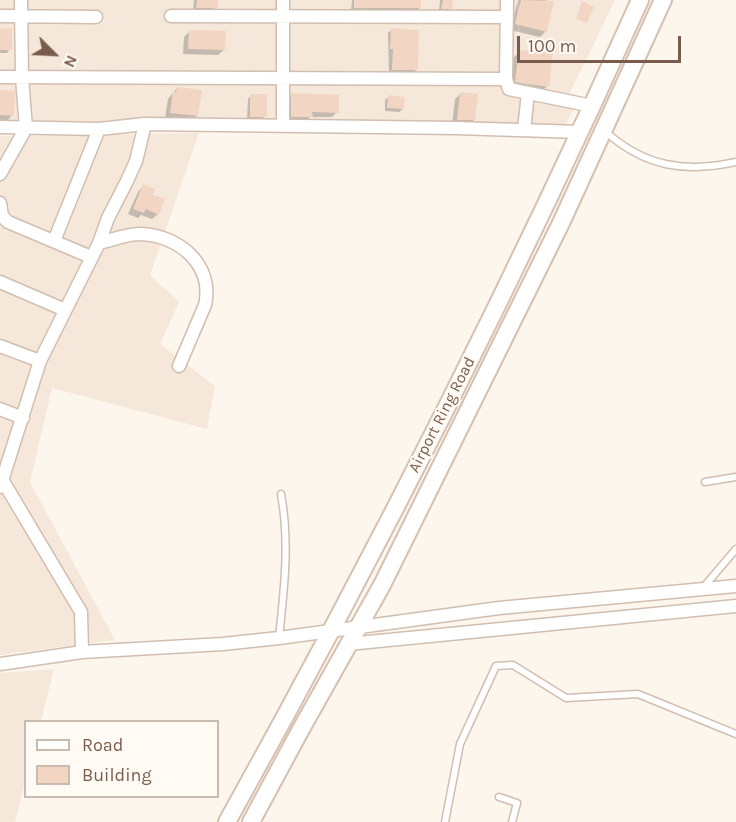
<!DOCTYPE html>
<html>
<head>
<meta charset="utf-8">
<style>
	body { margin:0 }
	#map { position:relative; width:736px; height:822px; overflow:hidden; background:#fdf6ec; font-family:Karla,sans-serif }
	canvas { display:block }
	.legend { position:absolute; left:24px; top:720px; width:195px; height:78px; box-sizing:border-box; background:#fffaf3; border:2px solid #cabbb1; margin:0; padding:8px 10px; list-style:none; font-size:18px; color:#7a5c4d }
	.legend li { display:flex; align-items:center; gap:12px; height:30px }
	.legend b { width:30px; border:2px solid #cabbb1 }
	.north { position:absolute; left:24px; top:24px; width:60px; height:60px; -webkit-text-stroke:4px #fffaf3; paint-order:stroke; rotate:114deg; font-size:16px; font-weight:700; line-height:24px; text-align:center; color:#7a5c4d }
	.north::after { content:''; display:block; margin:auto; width:21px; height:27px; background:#7a5c4d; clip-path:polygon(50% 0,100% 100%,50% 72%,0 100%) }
	.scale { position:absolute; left:517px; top:36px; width:164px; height:27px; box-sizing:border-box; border:3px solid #7a5c4d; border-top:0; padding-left:8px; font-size:18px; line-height:21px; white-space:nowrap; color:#7a5c4d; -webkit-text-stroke:4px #fffaf3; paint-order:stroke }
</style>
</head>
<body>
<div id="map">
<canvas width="736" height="822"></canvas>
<ul class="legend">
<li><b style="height:8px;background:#fff"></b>Road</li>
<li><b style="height:16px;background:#f3d5c3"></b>Building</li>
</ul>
<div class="north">N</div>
<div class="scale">100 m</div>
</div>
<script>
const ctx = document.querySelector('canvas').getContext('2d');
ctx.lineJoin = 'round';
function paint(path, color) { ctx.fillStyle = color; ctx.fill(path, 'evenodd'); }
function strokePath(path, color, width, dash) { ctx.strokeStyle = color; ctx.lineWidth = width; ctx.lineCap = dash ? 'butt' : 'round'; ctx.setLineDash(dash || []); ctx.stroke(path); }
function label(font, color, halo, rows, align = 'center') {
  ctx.font = font + ' Karla,sans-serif'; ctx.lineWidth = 4.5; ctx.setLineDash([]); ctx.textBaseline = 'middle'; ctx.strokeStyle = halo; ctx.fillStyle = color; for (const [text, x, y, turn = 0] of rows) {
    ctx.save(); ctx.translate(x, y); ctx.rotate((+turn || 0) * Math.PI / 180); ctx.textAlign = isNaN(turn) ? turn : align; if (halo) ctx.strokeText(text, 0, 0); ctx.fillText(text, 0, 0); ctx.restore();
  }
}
paint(new Path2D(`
	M0,0H517L518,83L577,103L565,126H0Z
	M519,0H615L568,97L520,81Z
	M199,133L150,275L179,302L160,344L215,386L207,429L52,388L30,482L115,640L0,655V136Z
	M54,669L41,721L26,722L25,782L15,822H0V673Z`), '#f5e8da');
paint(new Path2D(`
	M194,0H217L216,7L213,11H193Z
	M352,0H420V8L416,11H351Z
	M440,0H452L451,8L447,11H439Z
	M518,0H543L553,2L546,31L540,37L510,30Z
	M392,29L416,70L413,73H389L388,33Z
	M0,30L10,49L7,53H0Z
	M189,32L224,50L218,55L183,54L184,37Z
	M520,52L547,86L542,92L511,87L514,57Z
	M177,88L197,116L191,121L165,118L168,99Z
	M0,92L12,115L7,121L0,120Z
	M460,94L474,120L468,125H452L455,99Z
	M251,95L265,116L262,119L247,120L248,99Z
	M292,95L337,112L332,117H310L306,121L287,122V100Z
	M389,97L403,109L399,112L385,111V100Z
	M143,186L151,196L158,214L152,219L141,215L138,218L128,214L138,192Z`), '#0003');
paint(new Path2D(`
	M197,0H218V8H196Z
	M354,0H421V8H354Z
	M443,0H453L452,9H441Z
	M521,0L554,1L547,32L515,24Z
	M582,1L594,7L587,23L576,19Z
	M12,28V50H0V29Z
	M391,28L419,30L418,70H392L393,49H390Z
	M189,30L226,31L225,50L188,49Z
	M519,50L553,52L549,87L515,82Z
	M177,87L202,90L198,116L170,113L173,91L176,92Z
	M0,90L15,91L14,116L0,115Z
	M460,92L478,94L475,120H457Z
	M291,93L339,95V113L312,112L313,117H291Z
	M250,94H267V117H250Z
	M388,95L405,97L404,109L387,108Z
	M143,184L155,189L153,195L165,199L159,215L146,209L144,213L133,209Z`), '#f3d5c3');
const service = new Path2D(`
	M606,132C645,167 686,173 736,162
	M705,482L736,477
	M702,589L736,549
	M279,638C284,589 290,543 281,494
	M499,797L517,803L512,822
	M445,822L460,744L496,666L513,665L566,698L638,694L736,734`);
const minor = new Path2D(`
	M283,0V126
	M507,0L506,79L509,89L592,106
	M0,16L96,17
	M171,16L507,17
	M0,77L506,79
	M0,127L99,129L145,124L455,128L580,132
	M524,130L528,93
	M0,174L26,128L22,78L21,0
	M0,203L2,216L8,222L91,257
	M54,241L99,129
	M99,243C112,240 127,234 140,234C179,235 214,265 205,305L179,366
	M0,282L65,310
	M0,346L40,361
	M0,409L23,418
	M0,480L3,481L81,612L82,652
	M0,487L40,361L99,243L108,218L127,181L136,161L145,124
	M348,644L736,606
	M0,664L82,652L223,644L279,638L499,608L736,586`);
const secondary = new Path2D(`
	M227,822C376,554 515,280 640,0
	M251,822L300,731L382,585L561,223L663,0`);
strokePath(service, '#d1beb0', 9);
strokePath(minor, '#d1beb0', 15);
strokePath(secondary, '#d6c0b0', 20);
strokePath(service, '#fff', 6);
strokePath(minor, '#fff', 12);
strokePath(secondary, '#fff', 16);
label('16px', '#7a5c4d', '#fffaf3', [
	["Airport Ring Road",442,415,-63]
]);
</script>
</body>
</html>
